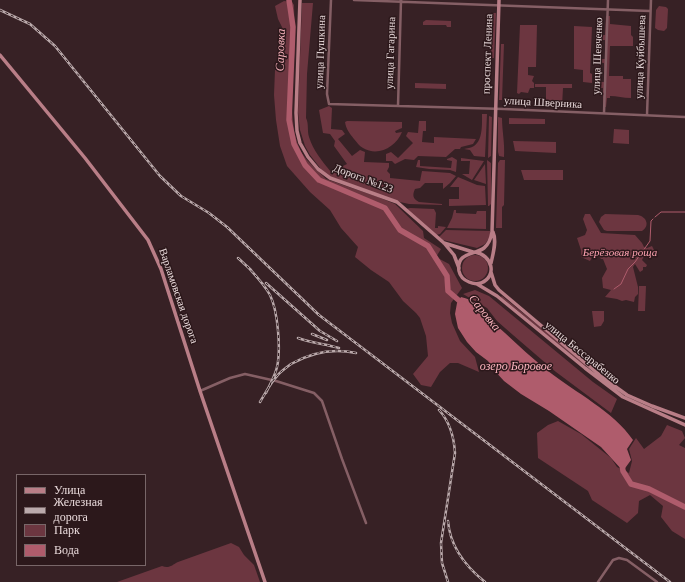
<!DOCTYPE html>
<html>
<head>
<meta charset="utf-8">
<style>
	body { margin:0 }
	#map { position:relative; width:685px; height:582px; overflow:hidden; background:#372125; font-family:Georgia,serif }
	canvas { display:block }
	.legend { position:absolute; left:16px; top:474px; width:130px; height:92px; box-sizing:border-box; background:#2c181b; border:1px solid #786668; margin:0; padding:5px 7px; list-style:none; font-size:12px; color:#e9dadb }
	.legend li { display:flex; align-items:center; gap:8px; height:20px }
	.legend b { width:20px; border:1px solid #786668 }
</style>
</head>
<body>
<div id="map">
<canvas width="685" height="582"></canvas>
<ul class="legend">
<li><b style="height:5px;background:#b97e87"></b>Улица</li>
<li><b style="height:5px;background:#baa9ab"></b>Железная дорога</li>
<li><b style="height:11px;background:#6c3640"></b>Парк</li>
<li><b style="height:11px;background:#af5c6c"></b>Вода</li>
</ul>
</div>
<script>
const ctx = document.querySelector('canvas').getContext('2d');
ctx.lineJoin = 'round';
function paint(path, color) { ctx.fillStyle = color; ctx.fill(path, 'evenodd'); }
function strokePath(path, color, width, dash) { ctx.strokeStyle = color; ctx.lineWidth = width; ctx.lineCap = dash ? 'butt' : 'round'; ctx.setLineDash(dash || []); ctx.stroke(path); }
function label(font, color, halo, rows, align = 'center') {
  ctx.font = font + ' Georgia,serif'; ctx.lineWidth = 3; ctx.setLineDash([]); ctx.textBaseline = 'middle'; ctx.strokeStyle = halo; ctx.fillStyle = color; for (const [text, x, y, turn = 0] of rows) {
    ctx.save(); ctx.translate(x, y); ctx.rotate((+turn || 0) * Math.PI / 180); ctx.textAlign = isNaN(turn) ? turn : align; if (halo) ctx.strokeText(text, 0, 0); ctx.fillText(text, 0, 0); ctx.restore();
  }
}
paint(new Path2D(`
	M284,1L292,2L294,5L295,46L291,100L294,131L297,142L301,152L307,160L326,179L378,197L395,204L423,231L424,238L441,249L436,257L449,264L462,288L451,303L450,313L452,323L460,341L475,357L479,372L458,363H450L440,372L431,387L421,385L413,374L428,356L426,336L420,318L416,313L403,301L389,282L371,270L355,257L358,247L341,228L330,210L310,192L287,166L280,146L276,120L274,95L275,70L282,69L284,31L278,19L275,6Z
	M302,3H313L307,74L306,118C309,124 307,130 309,137C313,150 322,161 331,172L347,164L334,146L335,141L330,134L323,133L319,110L329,106L332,108L331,129L342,130L345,134L338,139L352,156L360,150L365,152L364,162L389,163V167L387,171L390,174V178L420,181L422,171L450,173L456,176L450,183L443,189V183H425L420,188L415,189C412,195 413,199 419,202L442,204V205L409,204L400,202L331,177L321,169L310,155L305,146L300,130L298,112Z
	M659,6L666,7L668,9L667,28L664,31L658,30L655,28L656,10Z
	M493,13H496L494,58H491Z
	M606,16H610V24L631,26V35L633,37V46H610L609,76H623V79H631V98C623,98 617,96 610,96V98H607L606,107H603V88L594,87L595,82H604V63L595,62L596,59H605V40H596V35H605Z
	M426,20L451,21V27H447L446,25H423V22Z
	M520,25H537L536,67H528V75L534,76L532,81L534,83V88H530L528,93L521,92L519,94L517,93Z
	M574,26L592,27L590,73L592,74V83L583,82V70L574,69Z
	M501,44H504L502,100H499Z
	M415,83L446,84V89L415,88Z
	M535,84H572V88H563L562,106L546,105V87H535Z
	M482,114H487L485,157L474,156L470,150L464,149C467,148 471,148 474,146C483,140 482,124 482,114Z
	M489,116L492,117L491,156L488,158Z
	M498,117L502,118C502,131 505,143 504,157L499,156L498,152Z
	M509,118L545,119V124H509Z
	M347,121L402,122V128L395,131L396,133L402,132C396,147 378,157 363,148C359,146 357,142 354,139C350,134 346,129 345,122Z
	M419,121H426V131H423L422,142L434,143V137L476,139L473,144L461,147L460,149H455L446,157L418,156L414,160L405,159L395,164L392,161H386V154L391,152L398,158L413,143L406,136L408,132L418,133Z
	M614,129L629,130V144L613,143Z
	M513,141L556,142V153L515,151Z
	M452,157L457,160L456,172L450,170L429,169L416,167L418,160H420V166L451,168L452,161L447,160V159Z
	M461,158L484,161L472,180L462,174H469L470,161H461Z
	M487,160L491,163V204L489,206H488Z
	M500,160H505L504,205L502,207V228H496L498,163Z
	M485,164L486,184L474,180Z
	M521,170H563V180H524Z
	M458,177L477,185L485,186L486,205L449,206V199H459V187H450Z
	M410,208L434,209L436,213L435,228H438V226L446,227L440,234L436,235L406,209Z
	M454,210H456V213L476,214L477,211H486V229L447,228L452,218Z
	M585,214H590L601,233L635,235L642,243L644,247L647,248L652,246L654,250L650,255L644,256L642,260L647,265L646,267H643V270L640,272L635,264L633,267L638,287V294L635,297L634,302L626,300L622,301L617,299L605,297L611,290L603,288L602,278L607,269L603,259H601L595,251L590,261L581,257V250L577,238L585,235L587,230L583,219Z
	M605,214L638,215C647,217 650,226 642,231H607L604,230L599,222L601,217Z
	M446,230L490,231V237L485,244L477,248L473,247L443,240L439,237Z
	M462 268a13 13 0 1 1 26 0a13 13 0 1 1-26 0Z
	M639,286H646L645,311H638Z
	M475,290L489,296L593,382L617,399L611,413L556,372L513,335L497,321L487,308L463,294Z
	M502,296L586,364L585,366L501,297Z
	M592,311H604V321L601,326L594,327Z
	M558,421L581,434L611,458L617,467L629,473L632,461L629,449L636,438L644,449L661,436L667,425L682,431L685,438L679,445L685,448V539L672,531L661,517L663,506L650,495L639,501L638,513L627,523L592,500L588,491L538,458L537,433L548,425Z
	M231,543L239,547L244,555L254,565L260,582H117L162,566C169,569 172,565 178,562Z`), '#6c3640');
paint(new Path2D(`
	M461,297C486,303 488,319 505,333C519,346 533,359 548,371C576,393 613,411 633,440L627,449L631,460L623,471L601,447L549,411L521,394L504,381L493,369L488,361L476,352L467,342L458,328L455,314L457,303Z`), '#af5c6c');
strokePath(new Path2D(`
	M655,217L661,212H685
	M614,289L621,284L628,269L635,262L650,241L651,221L653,219`), '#af5c6c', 1);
strokePath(new Path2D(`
	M289,0L293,27L289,120L294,144L305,165L319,180L385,208L400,230L428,246L447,276L448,291L463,304
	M622,464L623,471L631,484L649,489L685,507`), '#af5c6c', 5.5);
strokePath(new Path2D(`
	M331,0L327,94L329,104L504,109L685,117
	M354,0L650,11
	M398,106L401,0
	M604,113L608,0
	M647,115L651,0
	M200,391L230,378L245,374L276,381L314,393L322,401L342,459L366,523
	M598,582L613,560L619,558L627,560L657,582`), '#855f65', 2.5);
strokePath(new Path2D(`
	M300,0L296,113L297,131L300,143L308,157L318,169L330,178L397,202L444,243L454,255L459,268
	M0,55L85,158L148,240L161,269L200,391L265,582
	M444,243L473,252
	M475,252C492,255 498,276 481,283C477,284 473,284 469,282C464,280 460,276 459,271C456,252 475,255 484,248C489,244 491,238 492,232L499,0
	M491,263C493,254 497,241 493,232
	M491,272L495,285L499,290L602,377L627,395L652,406L685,418
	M477,284L497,296L585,368L623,397L685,425`), '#b97e87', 3.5);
const rail = new Path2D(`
	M0,10L30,24L55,46L160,176L181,196L209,213L227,227L319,315L670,582
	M238,258L251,270
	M247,266C255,275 264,284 270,295C278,311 281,350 277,367C275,376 270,384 266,393
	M266,283L320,331L337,341
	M312,334L327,340
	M298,338C312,343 325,344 339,348
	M260,402C265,394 271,382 277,376C281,371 286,368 291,364C312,352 333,348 356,353
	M439,410C450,422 454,437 455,453L441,543L442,563L448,582
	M448,521C450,547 465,566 485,582`);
strokePath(rail, '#baa9ab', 2.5);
strokePath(rail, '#2c181b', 1, [3]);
label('11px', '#e9dadb', '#2c181b', [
	["улица Пушкина",321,52,-88],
	["улица Гагарина",391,53,-88],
	["проспект Ленина",488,54,-88],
	["улица Шевченко",598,56,-88],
	["улица Куйбышева",641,57,-88],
	["улица Шверника",543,103,3],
	["Дорога №123",363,179,21],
	["Варламовская дорога",178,296,71],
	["улица Бессарабенко",582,353,39]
]);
label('italic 11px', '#fda1b0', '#2c181b', [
	["Берёзовая роща",620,253]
]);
label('italic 12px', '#fab4be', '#2c181b', [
	["Саровка",281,50,-88],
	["Саровка",484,313,51],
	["озеро Боровое",516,367]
]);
</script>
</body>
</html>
